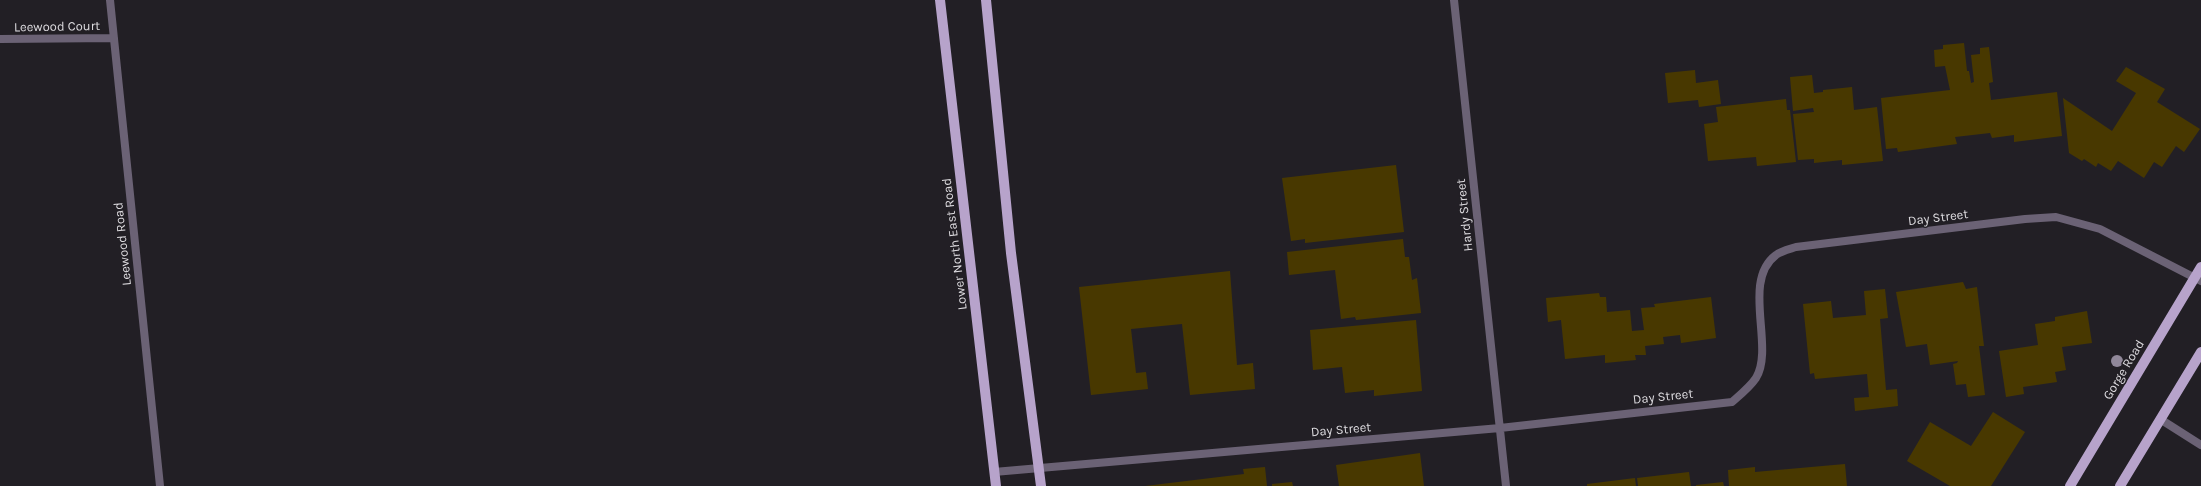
<!DOCTYPE html>
<html>
<head>
<meta charset="utf-8">
<style>
	body { margin:0 }
	canvas { display:block; background:#221f25 }
</style>
</head>
<body>
<canvas width="2201" height="486"></canvas>
<script>
const ctx = document.querySelector('canvas').getContext('2d');
ctx.lineJoin = 'round';
function paint(path, color) { ctx.fillStyle = color; ctx.fill(path, 'evenodd'); }
function strokePath(path, color, width, dash) { ctx.strokeStyle = color; ctx.lineWidth = width; ctx.lineCap = dash ? 'butt' : 'round'; ctx.setLineDash(dash || []); ctx.stroke(path); }
function label(font, color, halo, rows, align = 'center') {
  ctx.font = font + ' Karla,sans-serif'; ctx.lineWidth = 3; ctx.setLineDash([]); ctx.textBaseline = 'middle'; ctx.strokeStyle = halo; ctx.fillStyle = color; for (const [text, x, y, turn = 0] of rows) {
    ctx.save(); ctx.translate(x, y); ctx.rotate((+turn || 0) * Math.PI / 180); ctx.textAlign = isNaN(turn) ? turn : align; if (halo) ctx.strokeText(text, 0, 0); ctx.fillText(text, 0, 0); ctx.restore();
  }
}
paint(new Path2D(`
	M1964,43L1967,71H1969L1971,83L1974,82L1971,55L1980,54V48L1989,47L1993,82L1989,83L1991,100L2057,92L2062,136L2014,142V135L1992,138L1990,133L1955,137L1957,144L1898,152L1897,148L1886,149L1881,98L1950,90L1945,66L1935,67L1934,50L1943,49V45Z
	M2126,67L2165,89L2157,102L2200,129L2184,152L2176,146L2162,167L2154,162L2144,178L2118,161L2111,171L2098,163L2096,167L2084,159L2082,161L2069,153L2063,98L2112,131L2136,93L2116,81Z
	M1695,70L1696,83L1718,80L1721,104L1699,107L1698,100L1668,103L1665,73Z
	M1812,75L1814,93L1823,92V90L1852,87L1854,110L1877,107L1883,161L1842,165V160L1814,163V159L1798,160L1793,114L1814,112L1813,108L1793,111L1790,77Z
	M1786,99L1787,110H1790L1796,162L1757,166L1756,157L1708,161L1704,124L1718,122L1716,107Z
	M1396,165L1404,232L1305,243V239L1291,241L1282,178Z
	M1403,239L1405,257H1409L1412,280L1417,278L1421,313L1356,320L1355,317L1341,319L1335,270L1289,275L1287,252Z
	M1230,271L1237,365L1253,363L1255,389L1190,395L1182,324L1131,329L1136,373L1146,372L1148,389L1091,395L1079,287Z
	M1963,282L1966,289L1977,287L1984,346H1979L1985,395L1968,397L1966,384L1956,385L1953,364L1957,363L1958,361L1930,365L1927,344L1906,347L1896,292Z
	M1885,289L1888,318L1880,319L1886,390L1897,389L1898,406L1855,411L1854,398L1869,397L1867,374L1815,379L1814,373L1810,374L1803,304L1831,301L1833,318L1866,315L1864,291Z
	M1599,293L1600,297H1606L1607,312L1630,310L1632,331L1644,330L1641,308L1655,307L1654,304L1711,297L1716,338L1681,343L1680,335L1663,337L1664,344L1645,346L1646,355H1635L1636,360L1605,363V355L1565,359L1561,320L1548,322L1546,298Z
	M2087,311L2092,343L2062,347L2066,370L2055,372L2057,382L2023,387L2024,394L2006,397L1999,351L2038,345L2035,324L2055,321V317Z
	M1416,320L1422,391L1374,396V390L1345,393L1342,367L1313,370L1310,330Z
	M1993,412L2025,432L1991,486H1950L1907,461L1930,422L1971,446Z
	M1420,453L1424,486H1339L1336,465Z
	M1845,464L1847,486H1729L1728,470L1755,467V472Z
	M1265,467L1267,486H1145L1244,474L1243,469Z
	M1689,472L1691,486H1638L1637,478Z
	M1635,478L1636,486H1587V484Z
	M1292,482L1293,486H1272V484Z
	M1723,482L1724,486H1696V485Z`), '#483800');
strokePath(new Path2D(`
	M110,0L160,486
	M1454,0L1506,486
	M0,39L114,38
	M2160,419L2201,445
	M994,472L1500,428L1732,402C1740,395 1750,387 1756,378C1775,347 1741,281 1776,255C1781,251 1790,249 1796,247L2025,219L2056,217L2100,229L2201,281`), '#6b6275', 8);
strokePath(new Path2D(`
	M940,0L996,486
	M986,0L1011,253L1041,486
	M2070,486L2201,267
	M2120,486L2201,352`), '#b7a3cb', 10);
ctx.fillStyle = '#91889a';
for (const [x, y] of [
	[2117,361]
]) { ctx.beginPath(); ctx.arc(x, y, 6, 0, 2 * Math.PI); ctx.fill(); }
label('13px', '#dddbdf', '#221f25', [
	["Leewood Court",57,27,-1],
	["Hardy Street",1465,215,-96],
	["Day Street",1938,218,-7],
	["Leewood Road",123,244,-96],
	["Lower North East Road",955,244,-97],
	["Gorge Road",2124,370,-59],
	["Day Street",1663,397,-6],
	["Day Street",1341,430,-5]
]);
</script>
</body>
</html>
